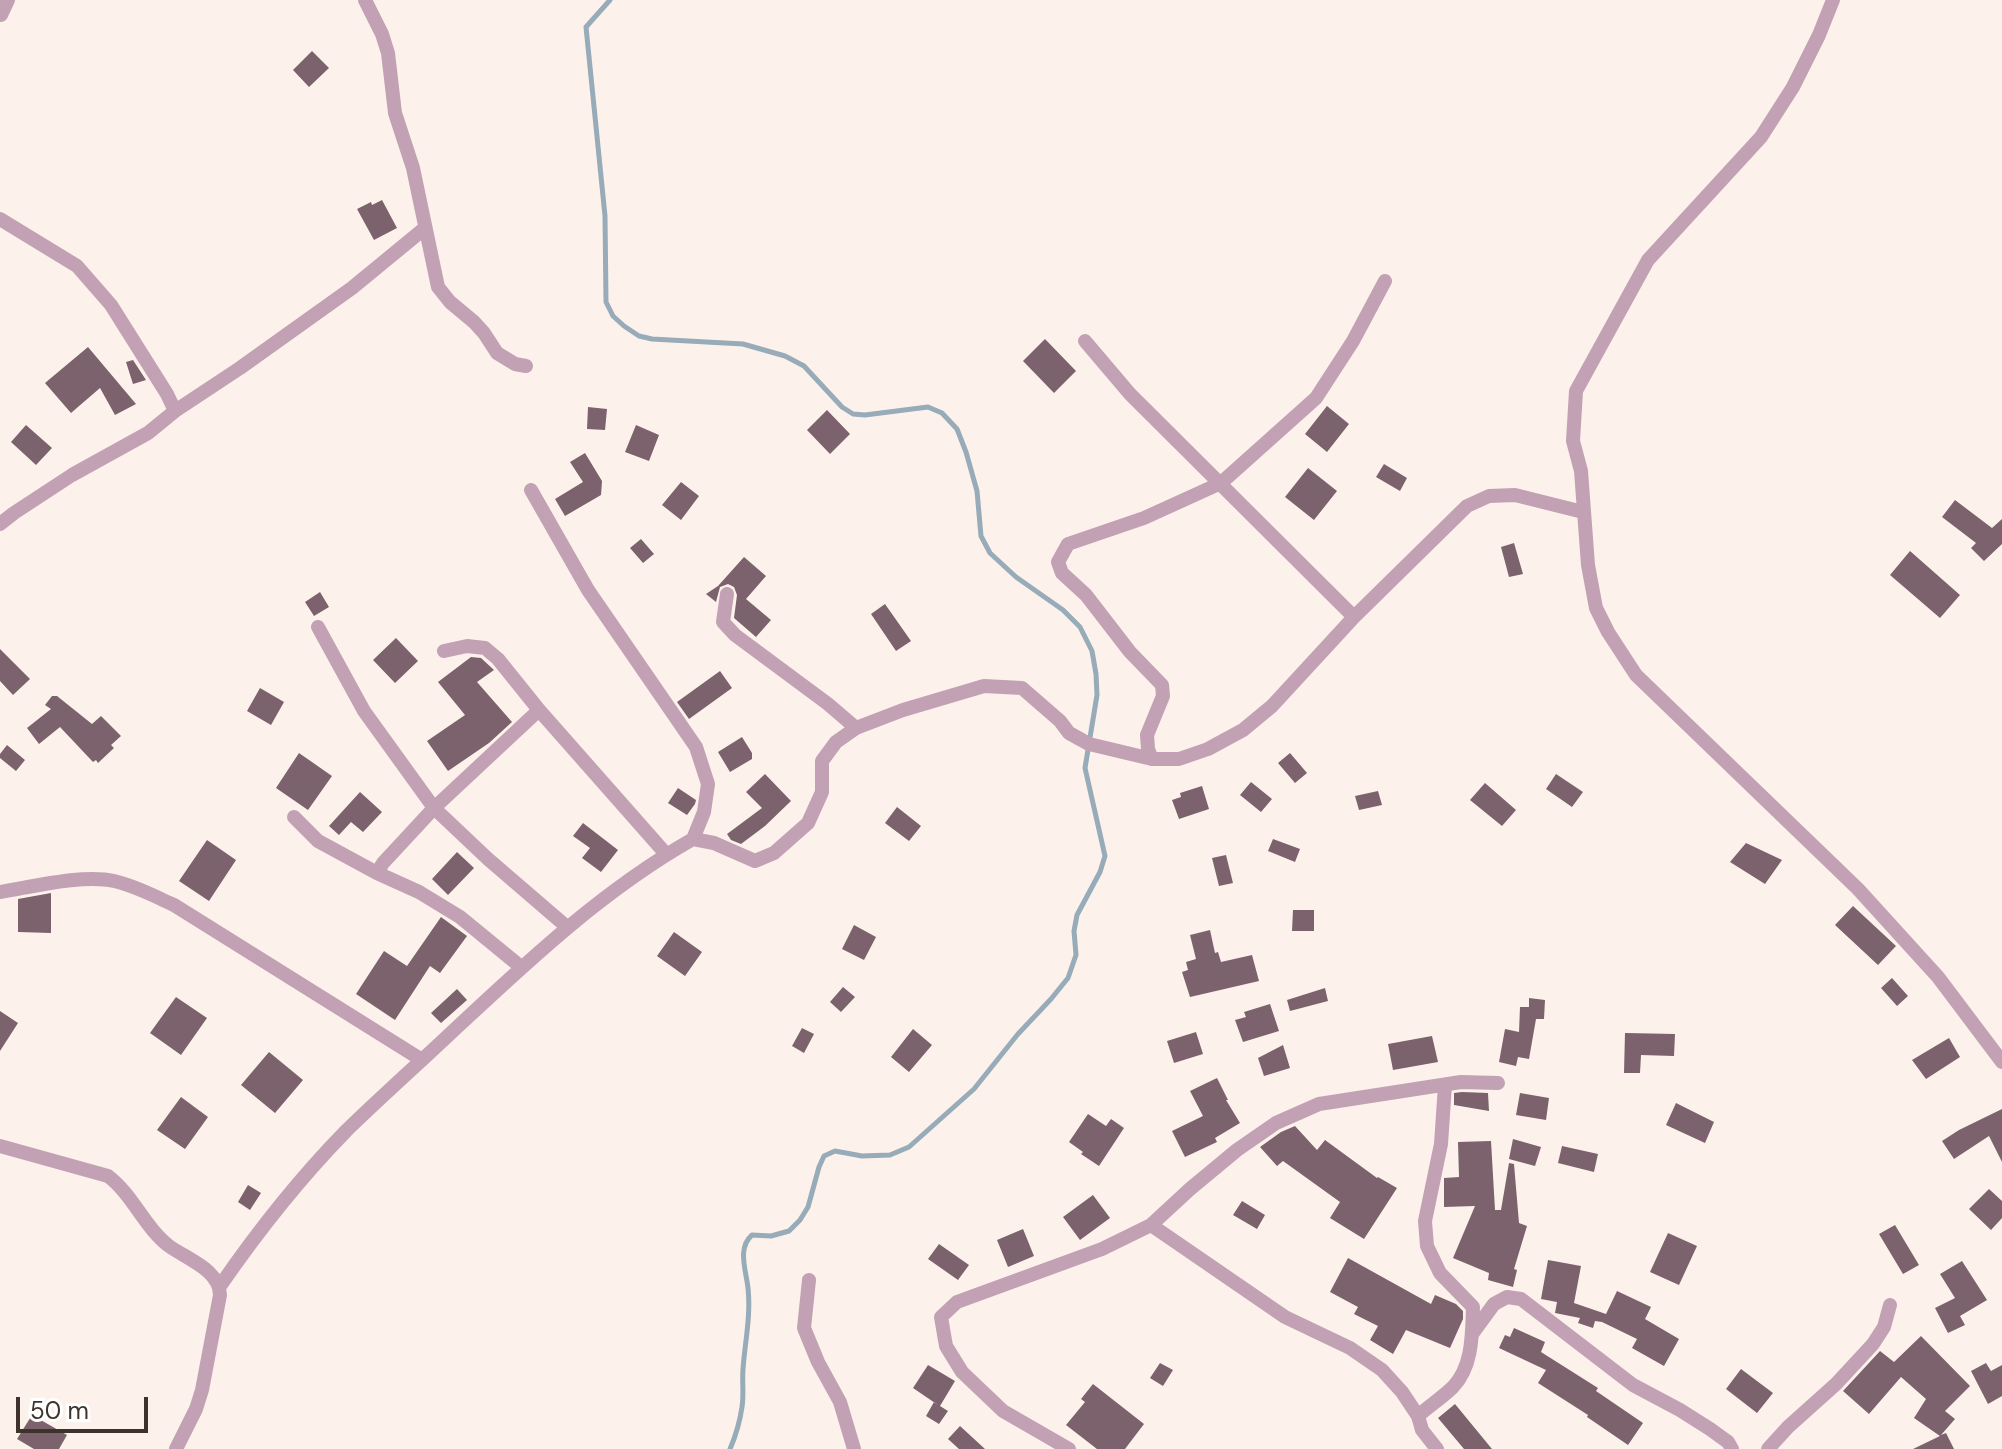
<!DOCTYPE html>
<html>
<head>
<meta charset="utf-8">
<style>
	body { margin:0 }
	#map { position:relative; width:2002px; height:1449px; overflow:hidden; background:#fcf2eb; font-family:"DM Sans",sans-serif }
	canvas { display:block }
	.scale { position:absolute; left:16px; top:1397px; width:132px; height:36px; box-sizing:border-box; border:4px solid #3d332c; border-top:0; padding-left:10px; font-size:24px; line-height:28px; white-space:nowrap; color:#3d332c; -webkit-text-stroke:6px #fff; paint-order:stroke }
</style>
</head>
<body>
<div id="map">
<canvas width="2002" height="1449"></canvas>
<div class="scale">50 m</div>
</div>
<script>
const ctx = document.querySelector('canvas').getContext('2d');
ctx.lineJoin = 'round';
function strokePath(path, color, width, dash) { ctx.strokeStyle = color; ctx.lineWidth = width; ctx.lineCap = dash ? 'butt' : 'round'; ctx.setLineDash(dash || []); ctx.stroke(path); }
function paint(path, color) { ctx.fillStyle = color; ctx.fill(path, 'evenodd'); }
strokePath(new Path2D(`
	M610,0L586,27L605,216L606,302L613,316L624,326L639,336L652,339L743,344L785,356L804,366L842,407L853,414L865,415L928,407L942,413L957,429L966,452L977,491L981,536L990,553L1016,577L1063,610L1080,627L1092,651L1096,674L1097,695L1085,768L1105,856L1100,872L1077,915L1074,931L1076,955L1068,978L1051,999L1018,1034L974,1089L909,1147L890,1155L862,1156L835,1151L824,1156L819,1167L808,1207L800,1220L789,1231L771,1236L752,1235C737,1248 746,1270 748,1288C751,1315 745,1342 743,1369C742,1382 744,1394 742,1407C740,1421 736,1435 730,1449`), '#98abb8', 5);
paint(new Path2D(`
	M312,51L329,68L309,87L293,70Z
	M382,200L397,228L374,240L357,209L371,202L372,205Z
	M1045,339L1076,371L1054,393L1023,361Z
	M88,347L136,404L115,415L100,388L71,413L45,383Z
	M133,360L146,380L133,384L126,362Z
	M1327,406L1349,424L1327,452L1305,434Z
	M588,407L607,409L605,430L587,429Z
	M827,410L850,434L830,454L807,430Z
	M26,425L52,448L36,465L11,442Z
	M636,425L659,435L649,461L625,452Z
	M585,453L602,481L601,495L565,516L555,499L583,482L570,462Z
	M1384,464L1407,478L1400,491L1376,477Z
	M1308,468L1337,491L1314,520L1285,497Z
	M681,482L699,496L681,520L662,505Z
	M1955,500L1992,528L2002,519V544L1984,561L1971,548L1976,543L1942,517Z
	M641,539L654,554L643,563L630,548Z
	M1514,543L1523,574L1509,577L1501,547Z
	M1910,551L1960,595L1940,618L1890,575Z
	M744,557L766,576L746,599L771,620L756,637L734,618L737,595L734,587L728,584L720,587L716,602L706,594L718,586Z
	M320,592L329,607L314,616L305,602Z
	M885,604L911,641L896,651L871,614Z
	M396,638L418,661L395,683L373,660Z
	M0,649L30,679L13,695L0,681Z
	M471,657L481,658L494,670L477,682L512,722L489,743L448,771L427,741L465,715L438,682Z
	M720,671L732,688L689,719L677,702Z
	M260,688L284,702L271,725L247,711Z
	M52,696H57L92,724L101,716L121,736L111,745L114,748L98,763L96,760L93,762L60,727L39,744L27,728L51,709L45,705Z
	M742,737L752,753V759L730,772L718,752Z
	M7,745L25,760L16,771L0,758V754Z
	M299,753L332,776L308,810L276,788Z
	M1290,753L1307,773L1295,783L1278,763Z
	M765,774L791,801L765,826L741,844L731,840L727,834L762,808L746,792Z
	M1556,774L1583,792L1572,807L1546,789Z
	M1251,782L1272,799L1261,812L1240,795Z
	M1485,783L1516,810L1502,826L1470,800Z
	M1202,786L1209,809L1179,819L1172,800L1181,797L1180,793Z
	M678,788L696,800L695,804L687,815L668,803Z
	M1378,791L1382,805L1359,810L1355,796Z
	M360,792L382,812L363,832L351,822L339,835L329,826Z
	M897,807L921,826L909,841L885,823Z
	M583,823L618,850L601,872L582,858L590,848L573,836Z
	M1273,839L1300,849L1295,862L1268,851Z
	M207,840L236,860L209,901L179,881Z
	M1746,843L1782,860L1765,884L1730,862Z
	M457,852L474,868L448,895L432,879Z
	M1226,855L1233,883L1219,886L1212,858Z
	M51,893V933L18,932V899Z
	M1853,906L1896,946L1878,965L1835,925Z
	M1293,910H1314V931H1292Z
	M441,917L467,936L440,973L430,966L395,1020L356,994L384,951L407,966Z
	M854,925L876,937L864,960L842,949Z
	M1210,930L1215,953L1218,952L1221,962L1252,955L1259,981L1190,997L1182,972L1188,970L1186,962L1196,959L1190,935Z
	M674,932L702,952L685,976L657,956Z
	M1892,978L1908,996L1897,1006L1881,988Z
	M843,987L855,997L841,1012L830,1002Z
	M1325,988L1328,1001L1290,1011L1287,1000Z
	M457,989L467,1000L441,1023L431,1013Z
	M176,997L207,1018L181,1055L150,1033Z
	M1529,998L1545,1000L1544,1019H1536L1529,1059L1518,1057L1516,1066L1499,1062L1505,1029L1519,1032L1520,1007H1529Z
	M1270,1004L1279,1031L1243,1042L1235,1020L1246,1017L1244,1012Z
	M0,1011L18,1023L0,1051Z
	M802,1028L814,1034L804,1053L792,1046Z
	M913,1029L932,1045L909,1072L891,1057Z
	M1196,1032L1203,1054L1174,1063L1167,1041Z
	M1625,1033L1675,1034L1674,1056L1641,1055L1640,1073H1624Z
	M1432,1036L1438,1062L1393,1070L1388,1044Z
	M1949,1038L1960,1057L1926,1079L1912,1060Z
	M1283,1045L1290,1068L1264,1076L1258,1058Z
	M269,1052L303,1080L275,1113L241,1085Z
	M1217,1078L1228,1100H1226L1240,1123L1215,1138L1217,1142L1185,1157L1172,1131L1203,1116L1190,1091Z
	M1462,1092L1488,1093L1489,1111L1454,1105V1093Z
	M1520,1093L1549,1098L1546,1120L1516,1115Z
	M181,1097L208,1117L185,1149L157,1130Z
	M1676,1103L1714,1122L1705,1143L1666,1125Z
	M2002,1109V1162L1989,1136L1954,1159L1942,1141L1959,1130Z
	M1088,1114L1106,1126L1111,1119L1124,1128L1099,1166L1081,1154L1083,1152L1069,1142Z
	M1295,1126L1317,1150L1325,1140L1377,1178L1378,1177L1397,1188L1364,1239L1330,1218L1340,1202L1283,1161L1277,1166L1260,1147L1281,1132Z
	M1513,1139L1541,1147L1535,1166L1509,1159Z
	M1491,1141L1495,1210H1501L1509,1163L1514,1164L1519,1223L1527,1226L1514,1269L1517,1270L1513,1287L1488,1280L1489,1273L1453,1258L1475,1206L1444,1207V1178L1459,1177L1458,1142Z
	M1562,1146L1598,1154L1594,1172L1558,1163Z
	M248,1185L261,1193L250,1210L238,1202Z
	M1989,1189L2002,1201V1218L1991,1230L1969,1209Z
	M1093,1195L1110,1218L1080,1240L1063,1217Z
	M1242,1201L1265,1215L1257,1229L1233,1215Z
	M1895,1225L1919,1265L1903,1274L1879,1234Z
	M1023,1229L1034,1256L1008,1267L997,1240Z
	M1668,1233L1697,1246L1679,1285L1650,1272Z
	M939,1244L969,1265L958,1280L928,1259Z
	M1348,1258L1431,1304L1435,1295L1456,1304L1463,1311V1319L1450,1348L1406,1330L1393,1354L1370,1340L1378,1326L1354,1314L1358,1307L1330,1292Z
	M1548,1260L1581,1266L1574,1303L1606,1314L1617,1291L1651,1307L1645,1319L1679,1339L1664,1366L1632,1348L1637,1339L1602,1322L1595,1321L1593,1328L1578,1323L1580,1318L1555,1313L1557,1302L1541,1299Z
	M1962,1261L1987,1300L1960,1316L1965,1325L1948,1333L1935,1308L1955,1298L1940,1274Z
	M1514,1328L1545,1342L1541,1352L1598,1388L1596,1391L1643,1423L1628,1445L1587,1417L1588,1415L1538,1383L1546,1370L1499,1348L1505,1335L1510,1337Z
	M1921,1336L1970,1386L1945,1411L1955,1419L1941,1435L1946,1433L1954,1449H1913L1940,1436L1914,1418L1926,1399L1901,1377L1869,1414L1843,1391L1880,1351L1894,1362Z
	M1160,1363L1173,1370L1163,1386L1150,1378Z
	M1986,1363L1991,1371L2002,1365V1396L1988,1404L1971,1371Z
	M928,1365L955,1381L940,1406L948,1411L939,1424L926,1416L934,1402L938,1405L913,1388Z
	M1741,1369L1773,1393L1757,1413L1726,1389Z
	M1093,1384L1144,1424L1125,1449H1097L1066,1425L1085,1402L1081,1399Z
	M1455,1404L1492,1449H1464L1438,1418Z
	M32,1415L67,1435L59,1449H34L17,1439Z
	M960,1426L985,1449H959L948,1439Z`), '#7b626d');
strokePath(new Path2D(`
	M365,0L382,34L388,53L395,113L413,168L438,287L450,302L474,322L484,333L497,353L515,364L526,366
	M1833,0L1819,35L1793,87L1761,137L1648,260L1576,391L1573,441L1581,471L1588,565L1596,608L1608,632L1636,675L1858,889L1938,977L2002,1062
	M1,15L8,0
	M0,219L77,266L111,305L167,394L175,411
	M1085,341L1130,394L1354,617
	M531,490L588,590L696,747L708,784L704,812L693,839
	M0,524L14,513L72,475L148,433L175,411L240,368L352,288L425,228
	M727,594L723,622L735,635L828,704L856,728
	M318,627L364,711L434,808L488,859L567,927
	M444,651L467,646L485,648L498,659L539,710L666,854
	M1152,759L1148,749L1147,735L1163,696L1162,685L1130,652L1086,595L1062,573L1058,562L1068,544L1144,518L1221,483L1316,398L1353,341L1385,281
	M294,817L318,841L377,873L419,892L460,917L521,967
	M377,873L383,863L434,808L539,710
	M0,892C32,887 83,874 114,881C136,886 154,896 174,905L422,1060
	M0,1146L108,1176C133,1195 145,1228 169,1246C187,1259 220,1270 220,1295L202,1390L196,1409L176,1449
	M1151,1225L1285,1317L1350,1348L1382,1370L1402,1392L1418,1416L1422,1430L1437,1449
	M809,1280L804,1328L818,1362L840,1402L854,1449
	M220,1286C258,1231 300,1178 346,1131C381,1097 417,1065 453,1031C528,961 603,890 693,839L714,843L755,861L774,853L808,823L822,792V761L836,742L856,728L903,710L984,686L1022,688L1060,721L1069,733L1089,744L1152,759H1179L1208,749L1243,730L1272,706L1354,617L1467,506L1489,496L1515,495L1583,512
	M1472,1334L1494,1304L1507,1297L1521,1299L1633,1385L1680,1410L1710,1429L1728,1442L1732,1449
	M1418,1416C1429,1406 1443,1397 1453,1387C1473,1366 1472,1334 1473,1307L1440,1273L1427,1246L1425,1221L1441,1144L1445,1085
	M1069,1449L1003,1411L962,1372L946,1346L941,1317L957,1302L1102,1249L1151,1225L1190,1189L1237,1150L1276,1123L1319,1104L1461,1082L1498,1083
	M1768,1449L1788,1427L1836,1384L1873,1344L1884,1327L1890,1305`), '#c3a1b5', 14);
</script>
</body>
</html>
